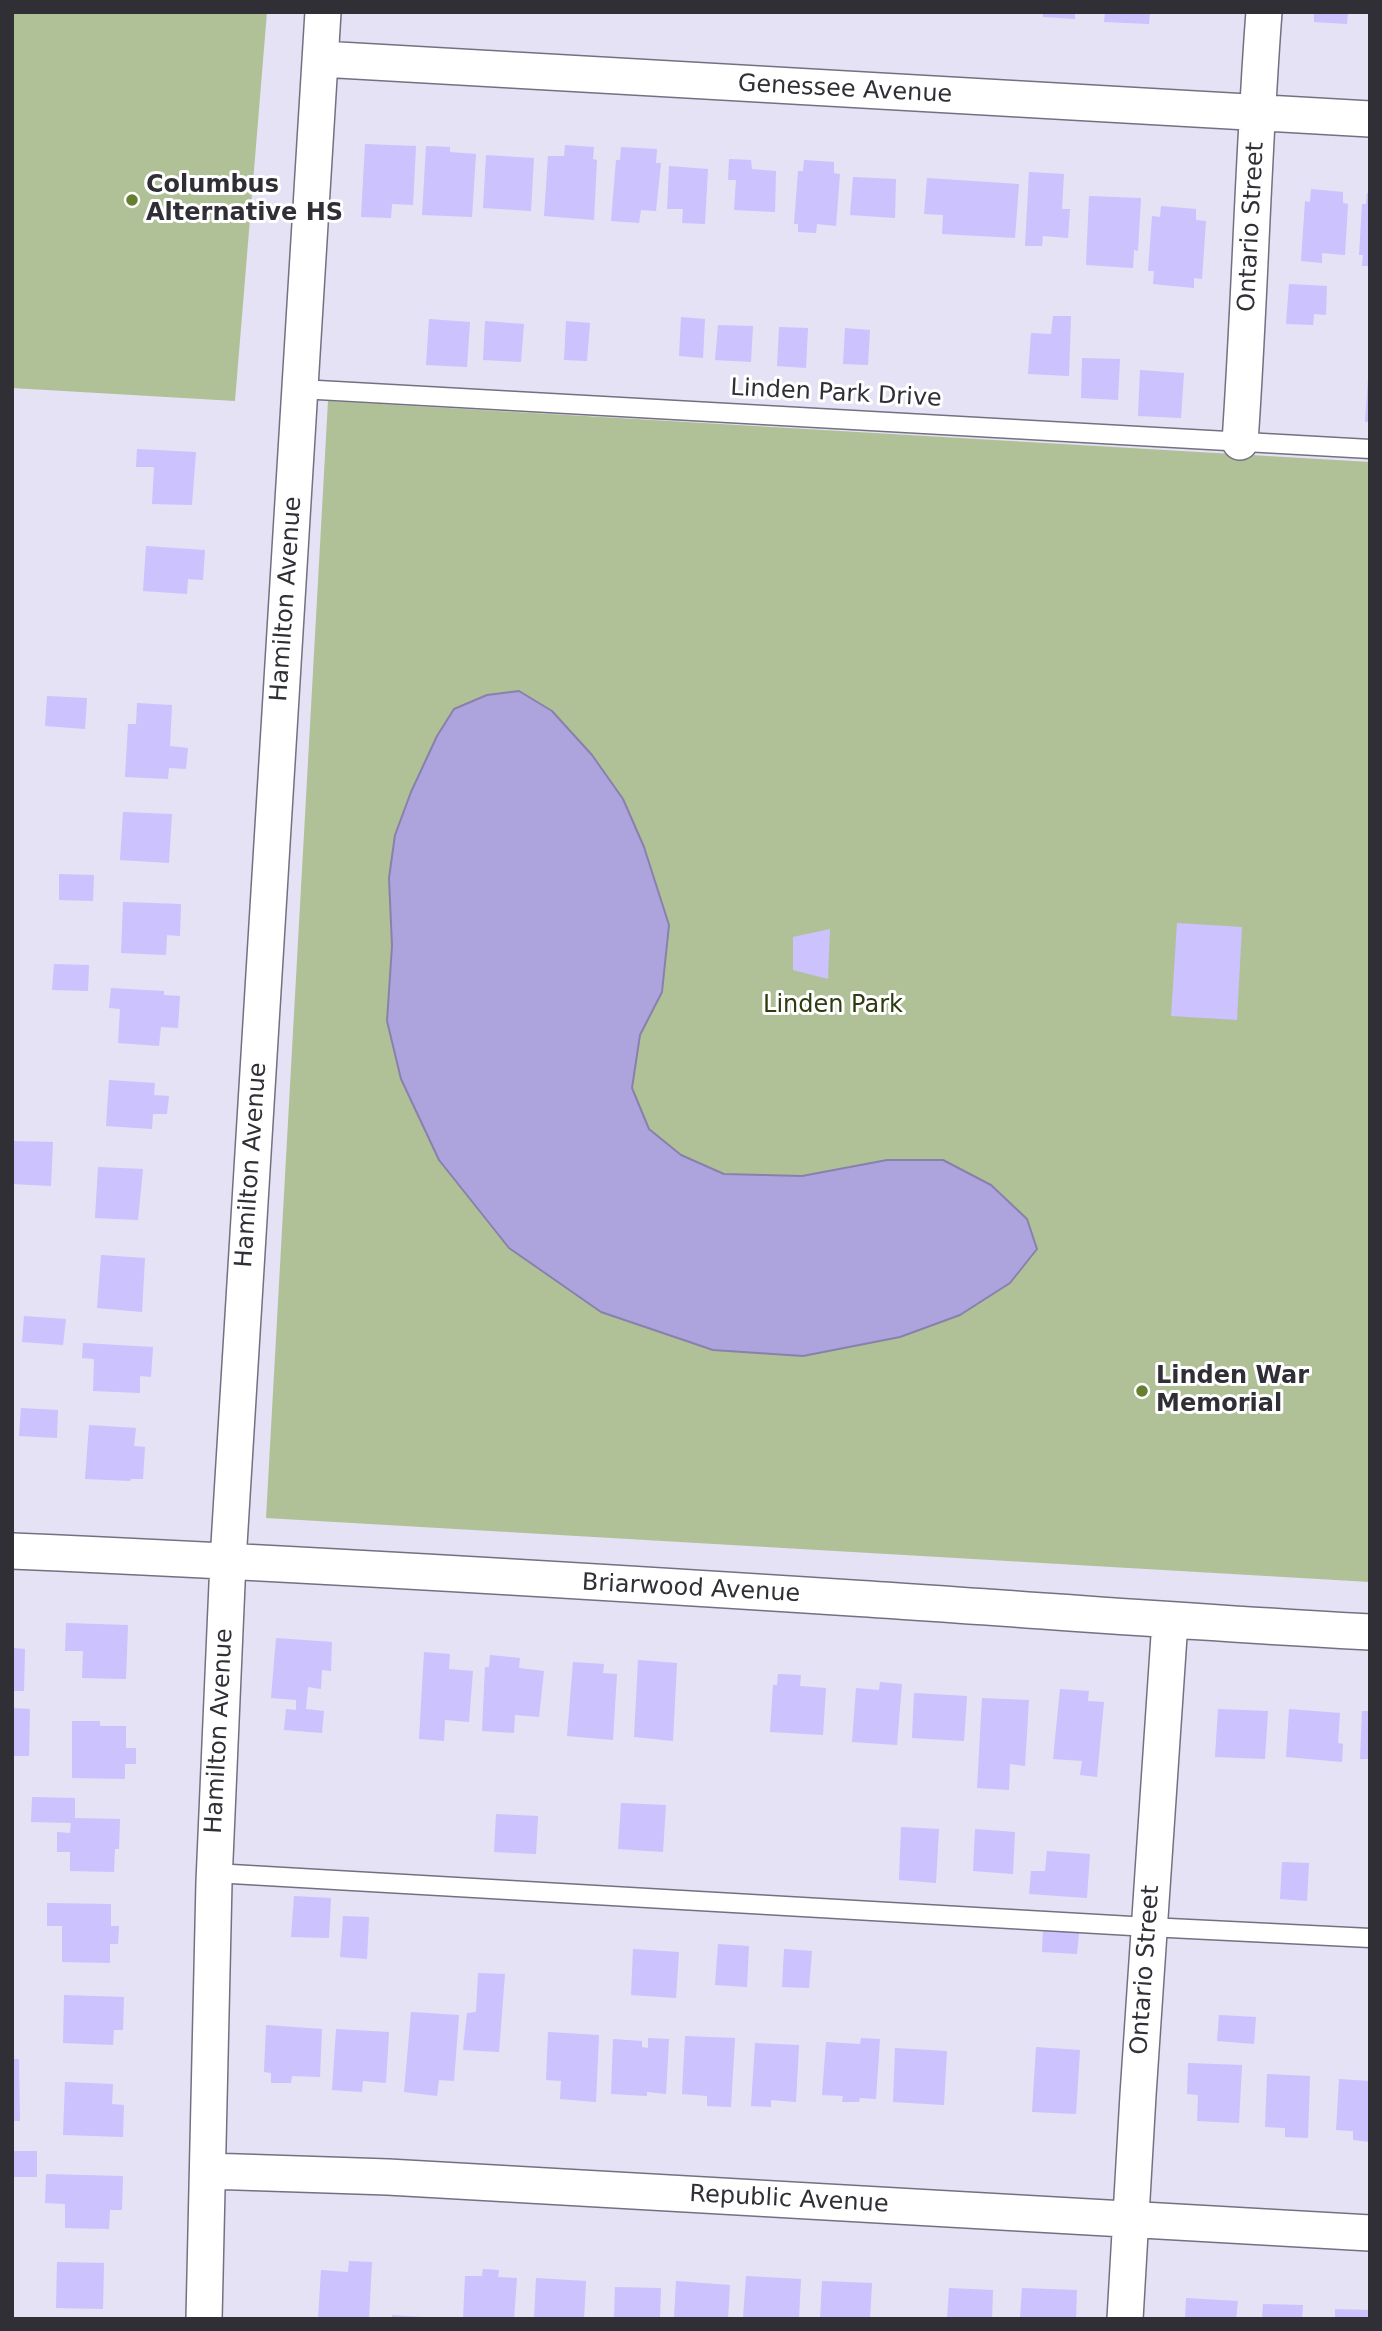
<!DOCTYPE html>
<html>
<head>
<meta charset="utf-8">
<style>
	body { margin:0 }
	#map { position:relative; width:1382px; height:2331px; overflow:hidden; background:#e4e2f4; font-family:"DejaVu Sans",sans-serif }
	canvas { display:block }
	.frame { position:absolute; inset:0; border:14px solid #302f36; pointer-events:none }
</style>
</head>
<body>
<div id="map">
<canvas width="1382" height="2331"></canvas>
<div class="frame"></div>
</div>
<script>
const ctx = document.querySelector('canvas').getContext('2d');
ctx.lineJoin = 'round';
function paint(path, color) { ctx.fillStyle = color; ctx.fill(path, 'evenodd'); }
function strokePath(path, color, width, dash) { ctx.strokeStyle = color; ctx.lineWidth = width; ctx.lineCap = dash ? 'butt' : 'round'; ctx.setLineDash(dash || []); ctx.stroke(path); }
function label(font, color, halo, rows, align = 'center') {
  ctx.font = font + ' "DejaVu Sans",sans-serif'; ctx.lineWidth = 6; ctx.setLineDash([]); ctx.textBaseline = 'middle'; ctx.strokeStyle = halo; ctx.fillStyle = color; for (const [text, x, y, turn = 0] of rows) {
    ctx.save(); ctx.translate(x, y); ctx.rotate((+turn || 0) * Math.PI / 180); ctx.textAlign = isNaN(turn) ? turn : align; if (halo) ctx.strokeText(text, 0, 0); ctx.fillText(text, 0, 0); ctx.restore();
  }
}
paint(new Path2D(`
	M12,12H267L235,401L12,388Z
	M328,401L1370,462V1582L266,1518Z`), '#b1c197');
const water = new Path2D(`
	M519,691L552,711L592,755L623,799L644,847L669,925L662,992L640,1035L632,1088L649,1129L681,1155L724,1174L802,1176L887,1160H943L991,1185L1027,1219L1037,1249L1010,1283L960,1315L900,1337L803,1356L713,1350L601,1312L509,1248L439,1160L401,1079L387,1021L392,946L389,878L395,835L411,792L437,736L454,709L487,695Z`);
paint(water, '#ada4de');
strokePath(water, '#8881ac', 2);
paint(new Path2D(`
	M1043,12H1075V19L1043,17Z
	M1105,12H1150L1149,24L1104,22Z
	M1314,12H1348L1347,24L1314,22Z
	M365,144L416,146L413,205L392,204L391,218L361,217Z
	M565,145L594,147L593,159L597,160L594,220L544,216L548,156H564Z
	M426,146L450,147V152L476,154L472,217L422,215Z
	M621,147L657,149L656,163H661L656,211L641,210L639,223L611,221L616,160H620Z
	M486,155L534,158L531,211L483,208Z
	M729,159L751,160L752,169L776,171L775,212L734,210L736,180H728Z
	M804,160L834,162V173L840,174L836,226L817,224L816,233L798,232V224H794L798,171H803Z
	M669,166L708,169L705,224L682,223L683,209H667Z
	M1029,172L1064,174L1062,209H1070L1068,238L1043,236L1042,246H1025Z
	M853,177L896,179L895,218L850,215Z
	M927,178L1019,184L1015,238L942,234L943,215L924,214Z
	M1311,189L1343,192V203L1348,204L1345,255L1322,253V263L1301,261L1305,201L1310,202Z
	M1367,193H1370V266H1362L1363,255H1359L1362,204H1366Z
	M1089,196L1141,198L1138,251L1134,250L1133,268L1086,265Z
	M1161,206L1196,209V220L1206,221L1202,279L1194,278V288L1153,284L1154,271H1148L1152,216L1160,217Z
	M1289,284L1327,286L1326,315L1314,314L1313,325L1286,324Z
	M1053,316H1071L1069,376L1028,374L1031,333L1051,334Z
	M681,317L705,319L703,358L679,356Z
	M429,319L470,322L467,367L426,365Z
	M485,321L524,324L521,362L483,360Z
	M566,321L590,323L587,361L564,360Z
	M718,325L753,326L751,362L715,360Z
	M779,327L808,328L806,368L777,366Z
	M845,328L870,330L868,365L843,364Z
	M1082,358L1120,359L1118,400L1081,398Z
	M1140,370L1184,373L1181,418L1138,416Z
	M1368,379H1370V422H1365Z
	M137,449L196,452L192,505L152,504L154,467H136Z
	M146,546L205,550L203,580L188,579L187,594L143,591Z
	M47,696L87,698L85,729L45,726Z
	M137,703L172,705L170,746L188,748L186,769L169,768L168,779L125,777L128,724H136Z
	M123,812L172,814L169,863L120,860Z
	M59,874L94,875L93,901L59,900Z
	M123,902L181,904L180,936L167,935L166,955L121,953Z
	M1177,923L1242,927L1237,1020L1171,1016Z
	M830,929L828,979L793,970V937Z
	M54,964L89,965L88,991L52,990Z
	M111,988L164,991V995L180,996L178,1028L161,1027L159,1046L118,1043L120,1009L109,1008Z
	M109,1080L155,1083L154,1095L169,1096L167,1114H153L152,1129L106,1126Z
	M14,1141L53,1142L51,1186L12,1184Z
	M98,1167L143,1169L138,1220L95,1218Z
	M101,1255L145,1258L142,1312L97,1308Z
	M24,1316L66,1319L63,1345L22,1342Z
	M83,1343L153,1347L151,1377L140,1376V1393L93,1391L94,1359L82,1358Z
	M21,1408L58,1410L57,1438L19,1436Z
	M89,1425L136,1428L134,1446L145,1447L143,1479H131L130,1481L85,1479Z
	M66,1623L128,1625L126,1679L82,1678L83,1651H65Z
	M276,1638L332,1642L331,1671L322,1670L321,1689L308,1687L306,1709L324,1711L322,1733L284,1730L286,1709L296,1710V1700L271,1698Z
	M12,1648L25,1649L24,1691H12Z
	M424,1652L450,1654L449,1669L473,1671L469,1722L445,1720L444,1741L419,1739Z
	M490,1655L520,1658L519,1668L544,1671L539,1717L515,1715L514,1733L482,1731L485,1667H489Z
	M638,1660L677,1663L673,1741L634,1737Z
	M573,1662L604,1664L603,1673L617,1674L613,1740L567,1736Z
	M778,1674L801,1675L800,1686L826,1688L823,1735L770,1732L773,1685H777Z
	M880,1682L902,1684L897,1745L852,1742L856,1688L879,1690Z
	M1060,1689L1089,1691L1088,1701L1104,1702L1097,1777L1080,1775L1082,1761L1053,1759Z
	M914,1693L967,1696L964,1741L912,1738Z
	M982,1698L1029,1700L1025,1766L1010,1764L1009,1790L977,1788Z
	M12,1708L30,1709L29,1756H12Z
	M1218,1709L1268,1711L1265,1759L1215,1757Z
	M1289,1709L1340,1713L1338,1743L1343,1744L1342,1762L1286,1757Z
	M1362,1711H1370V1759H1360Z
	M72,1721H100V1726H126V1748H136V1764H125V1779L72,1778Z
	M32,1797L75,1798V1818L120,1819L119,1849H115L114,1872L70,1871V1852H57V1832L70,1833L71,1823L31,1822Z
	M621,1803L666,1805L663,1852L618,1849Z
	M496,1814L538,1816L536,1854L494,1852Z
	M901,1827L939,1829L936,1883L899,1880Z
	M975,1829L1015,1832L1013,1874L973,1871Z
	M1047,1851L1090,1854L1087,1898L1029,1894L1031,1871H1045Z
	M1282,1862L1309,1863L1307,1901L1280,1899Z
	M294,1896L331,1898L329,1938L291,1937Z
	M47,1903L111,1904V1926H119L118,1944H110V1963L62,1962V1926H47Z
	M343,1916L369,1917L367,1959L340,1957Z
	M1043,1929L1079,1933L1077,1954L1042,1952Z
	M718,1944L749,1946L747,1987L715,1985Z
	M633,1949L679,1952L676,1998L631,1995Z
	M784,1949L812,1951L809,1988L782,1987Z
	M478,1973L505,1974L499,2052L463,2050L467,2013L476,2012Z
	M64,1995L124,1997L123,2030H114L113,2045L63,2043Z
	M411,2012L459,2015L454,2081L439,2080L437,2096L404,2092Z
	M1219,2015L1256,2017L1254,2044L1217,2041Z
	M266,2025L322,2029L320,2077L292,2076L291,2083H271V2073L264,2072Z
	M336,2029L389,2032L386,2083L363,2081L362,2092L332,2090Z
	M548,2032L599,2035L596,2102L560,2099L561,2081L546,2080Z
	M685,2036L735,2038L731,2107L707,2106V2096L682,2094Z
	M648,2038L669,2039L666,2094L647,2092V2096L611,2094L613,2039L642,2041V2047L648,2048Z
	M861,2038L880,2039L876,2099L860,2098L859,2102H842L843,2096L822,2095L826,2042L860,2044Z
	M755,2043L799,2045L796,2102L771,2100V2107L751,2106Z
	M1036,2047L1080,2050L1076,2114L1032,2112Z
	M895,2048L947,2051L944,2105L893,2102Z
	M12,2059H19L20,2121H12Z
	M1188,2063L1242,2065L1239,2123L1197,2121L1198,2095L1187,2094Z
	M1267,2074L1310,2076L1308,2138L1285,2137V2128L1265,2127Z
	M1339,2079L1370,2081V2142L1353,2140V2131L1336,2130Z
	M65,2082L113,2084L112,2104L124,2105L123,2137L63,2135Z
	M12,2151H37V2177H12Z
	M46,2174L123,2176L122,2210H110L109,2229L65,2228V2204L45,2203Z
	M349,2261L372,2262L369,2319H318L321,2270L348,2272Z
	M57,2262L104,2263L103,2309L56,2308Z
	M483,2269L499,2270L498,2277L517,2278L514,2319H463L465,2276H482Z
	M746,2276L801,2279L799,2319L743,2318Z
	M536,2278L586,2281L584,2319H534Z
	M676,2281L730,2285L728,2319H674Z
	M822,2281L872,2283L870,2319H820Z
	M615,2287L661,2288L660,2319H614Z
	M949,2288L993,2290L992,2319H947Z
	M1022,2288L1077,2290L1076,2319H1020Z
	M1186,2298L1238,2301L1236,2319H1185Z
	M1263,2304L1303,2305L1302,2319H1262Z
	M1335,2309L1370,2310V2319H1335Z
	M392,2315L422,2317V2319H392Z`), '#cbc2fe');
const service = new Path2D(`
	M300,389L1370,449
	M214,1873L1149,1927L1370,1938`);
const minor = new Path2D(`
	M321,59L1370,119
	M1240,442C1250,299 1253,155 1264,12
	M12,1551C292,1563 572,1580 852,1598C1024,1609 1197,1623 1370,1632
	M208,2171L388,2177L1370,2233
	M204,2319L214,1882L228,1561L323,12
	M1125,2319L1138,2095L1170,1621`);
strokePath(service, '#737181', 21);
strokePath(minor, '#737181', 38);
strokePath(service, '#fff', 18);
strokePath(minor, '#fff', 35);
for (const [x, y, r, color] of [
	[132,200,7,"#657e30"],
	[1142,1391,7,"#657e30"]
]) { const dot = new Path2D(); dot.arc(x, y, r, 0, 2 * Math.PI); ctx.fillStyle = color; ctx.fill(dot); strokePath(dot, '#fff', 2.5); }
label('24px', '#302f36', '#fff', [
	["Genessee Avenue",845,90,3],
	["Ontario Street",1252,227,-87],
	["Linden Park Drive",836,394,3],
	["Hamilton Avenue",287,599,-86],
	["Hamilton Avenue",252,1165,-86],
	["Briarwood Avenue",691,1589,3],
	["Hamilton Avenue",220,1731,-87],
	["Ontario Street",1146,1970,-86],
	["Republic Avenue",789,2200,3]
]);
label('bold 24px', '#302f36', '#fff', [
	["Columbus",146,186],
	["Alternative HS",146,214],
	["Linden War",1156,1377],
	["Memorial",1156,1405]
], 'left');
label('24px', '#2d3b0f', '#fff', [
	["Linden Park",833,1006]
]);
</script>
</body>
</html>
